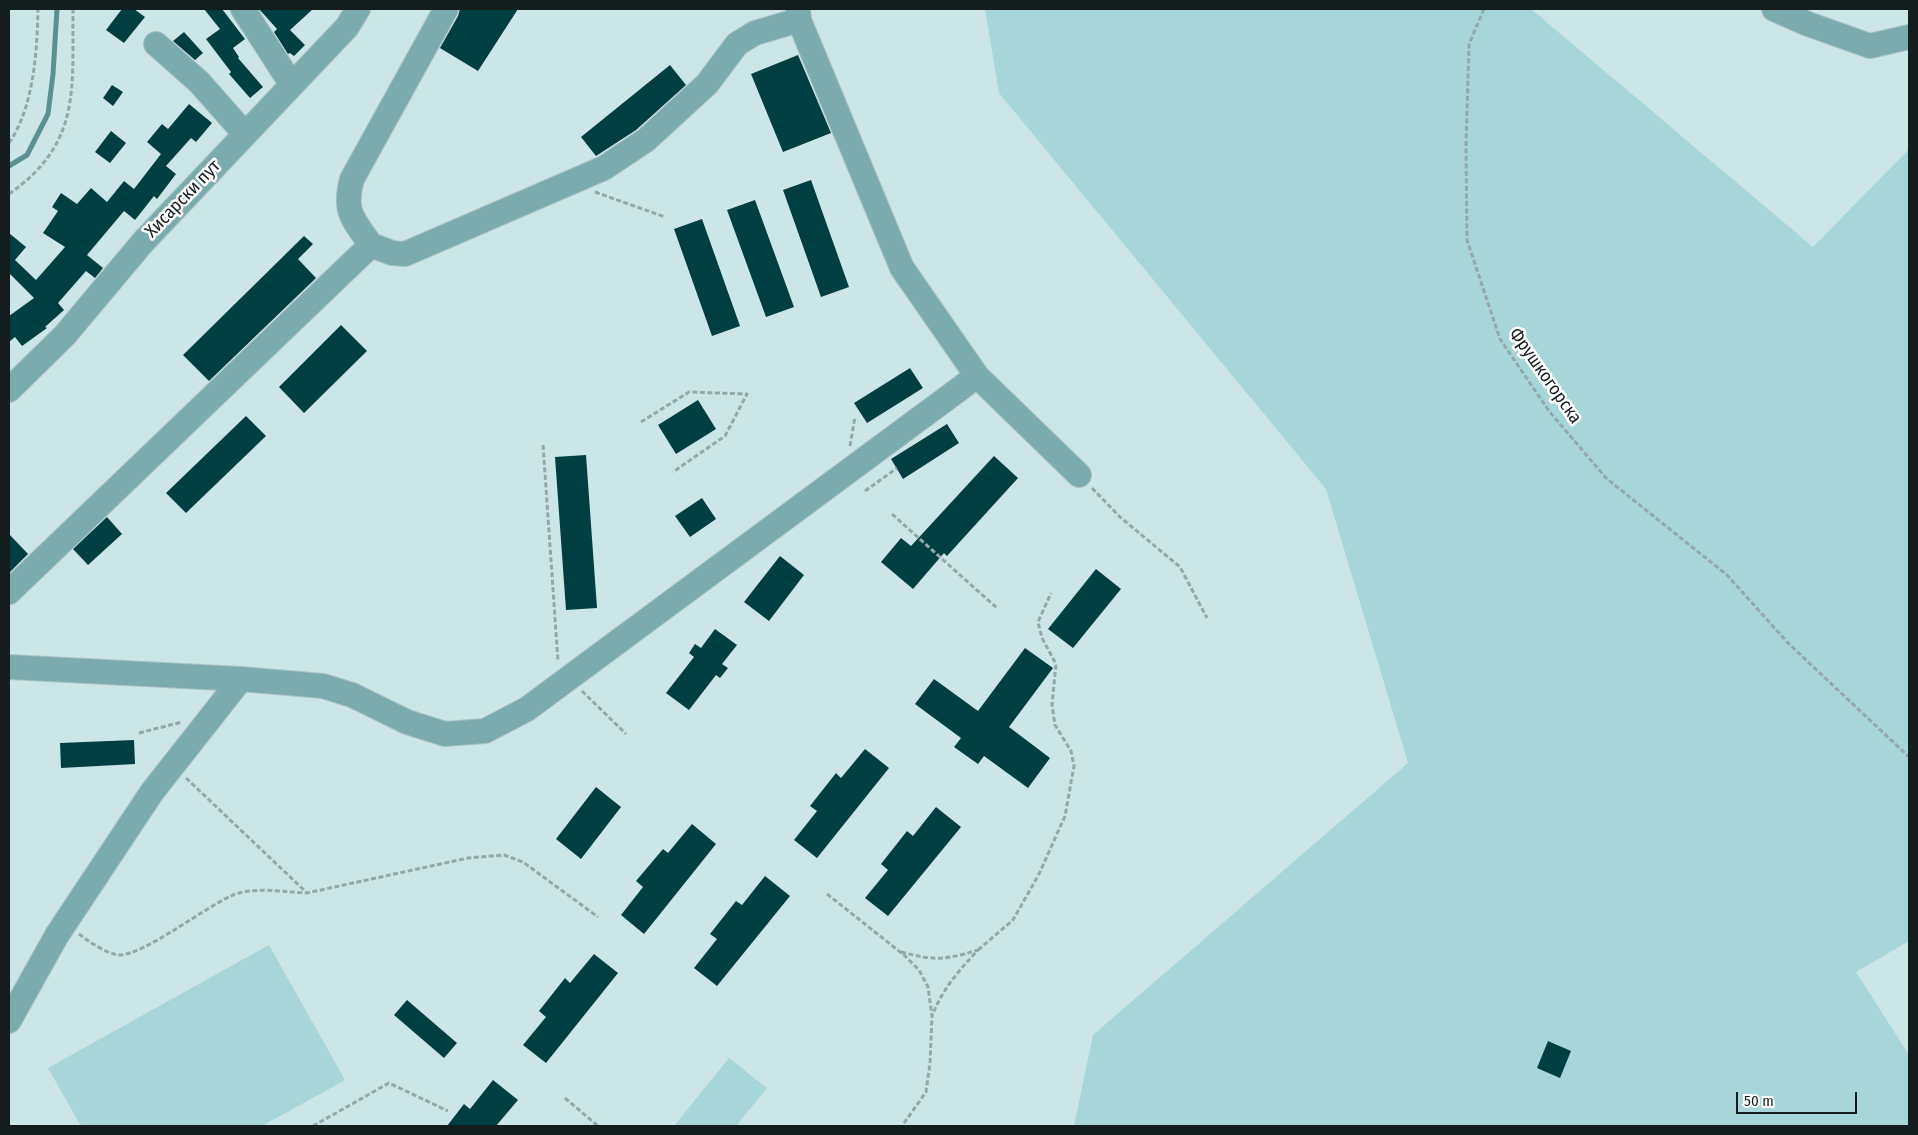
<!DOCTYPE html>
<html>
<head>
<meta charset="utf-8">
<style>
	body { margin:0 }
	#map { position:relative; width:1918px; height:1135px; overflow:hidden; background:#cce6e7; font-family:"Fira Sans Condensed",sans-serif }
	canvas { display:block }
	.frame { position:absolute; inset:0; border:10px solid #141d1e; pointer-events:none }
	.scale { position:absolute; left:1736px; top:1092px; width:121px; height:22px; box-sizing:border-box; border:2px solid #141d1e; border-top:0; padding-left:6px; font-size:15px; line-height:18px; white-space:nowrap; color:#141d1e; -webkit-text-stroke:4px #fff; paint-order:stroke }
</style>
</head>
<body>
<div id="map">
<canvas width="1918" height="1135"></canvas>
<div class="frame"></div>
<div class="scale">50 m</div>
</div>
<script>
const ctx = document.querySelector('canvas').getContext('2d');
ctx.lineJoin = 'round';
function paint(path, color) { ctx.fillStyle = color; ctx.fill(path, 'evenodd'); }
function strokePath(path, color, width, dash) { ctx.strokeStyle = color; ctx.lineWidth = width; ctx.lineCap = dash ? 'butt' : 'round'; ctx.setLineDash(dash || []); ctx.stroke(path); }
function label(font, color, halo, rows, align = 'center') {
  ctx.font = font + ' "Fira Sans Condensed",sans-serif'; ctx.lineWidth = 5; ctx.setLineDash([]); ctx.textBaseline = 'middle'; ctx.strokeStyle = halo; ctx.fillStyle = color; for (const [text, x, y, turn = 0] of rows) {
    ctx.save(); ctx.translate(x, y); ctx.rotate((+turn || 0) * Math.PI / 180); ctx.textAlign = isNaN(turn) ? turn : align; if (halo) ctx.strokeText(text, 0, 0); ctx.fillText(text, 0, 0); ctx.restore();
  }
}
paint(new Path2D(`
	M985,9H1531L1813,247L1909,149V941L1856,972L1909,1055V1126H1074L1093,1035L1408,763L1326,489L999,93Z
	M269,945L345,1080L262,1126H81L48,1068Z
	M729,1058L767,1088L736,1126H674Z`), '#a6d6d8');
strokePath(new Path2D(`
	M9,166L27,155L48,114L53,74L57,9`), '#5b9092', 5);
paint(new Path2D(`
	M122,9H134L145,17L124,43L106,30Z
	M204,9H222L245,39L233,48L239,57L238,58L263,87L250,98L229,74L231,72L206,39L220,29Z
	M259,9H313L290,30L305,45L294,56L290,53L288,54L274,32L277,29Z
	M460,9H518L478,71L440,48L458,16Z
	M184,32L203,53L195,60L173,41Z
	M798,55L831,133L783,152L751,74Z
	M670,65L686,85L636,130L596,156L581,137Z
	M112,85L123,92L113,106L103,98Z
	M189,104L212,123L196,142L191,138L166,166L176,174L157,199L154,196L135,220L124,211L87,255L103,268L95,278L86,271L58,303L64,310L45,327L47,328L22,346L15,337L9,342V316L34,298L9,273V233L26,247L15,260L36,280L65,247L43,233L58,211L52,207L61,193L77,204L91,188L107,202L124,181L134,189L161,154L147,142L162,124L168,129Z
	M111,131L126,143L110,163L95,152Z
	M811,180L849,287L821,297L783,190Z
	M755,200L794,307L766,317L727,210Z
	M702,219L740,326L712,336L674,229Z
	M304,236L313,244L298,259L316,278L209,381L183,355Z
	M341,325L367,351L304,413L279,387Z
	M910,368L923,388L867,423L854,403Z
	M698,400L716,429L676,454L658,425Z
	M246,416L266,436L186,513L166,493Z
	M947,424L959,443L903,479L891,459Z
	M586,455L597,608L566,610L555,457Z
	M994,456L1018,478L947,556L944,553L913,589L881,562L901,538L911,546Z
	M702,498L716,519L690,537L675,516Z
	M107,517L122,534L88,565L73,549Z
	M9,534L28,554L9,573Z
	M780,556L804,575L769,621L744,602Z
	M1096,569L1121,589L1073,648L1048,629Z
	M715,629L737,645L722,664L728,668L720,678L716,675L689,710L666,693L694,657L689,653L695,644L701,648Z
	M1025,648L1053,668L1009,727L1050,758L1028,788L984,756L978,764L954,747L961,738L915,704L934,679L978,711Z
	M134,740L135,764L61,768L60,743Z
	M865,749L889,768L817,858L794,840L817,811L810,806L836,773L841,778Z
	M596,787L621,807L581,859L556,839Z
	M936,807L961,827L888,916L865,898L888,870L881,864L907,831L913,836Z
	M692,824L716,844L644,934L621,915L643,887L636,881L663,849L668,853Z
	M765,876L790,896L717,986L694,968L717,939L710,934L736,901L742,905Z
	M594,954L618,973L546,1063L523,1045L546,1017L539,1011L565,978L570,983Z
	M407,1000L457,1043L444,1058L394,1015Z
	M1548,1041L1571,1051L1560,1078L1537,1068Z
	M493,1080L518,1100L496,1126H447L464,1104L470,1109Z`), '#003f41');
const minor = new Path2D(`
	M243,9L292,85
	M798,9L799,20L902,268L977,376L1079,475
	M1774,9L1808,24L1870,46L1909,37
	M156,44L199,82L245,134
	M371,245L392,253L405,254L604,168L646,140L707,84L737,44L755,33L799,20
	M9,390L65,335L143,242L347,27L358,9
	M9,592L371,245C353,219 343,212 352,179L446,9
	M9,667L241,679L152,792L57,935L9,1021
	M241,679L323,686L352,695L407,722L445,734L485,731L527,709L977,376`);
strokePath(minor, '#abc2c3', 26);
strokePath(new Path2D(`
	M1484,9L1469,44L1466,146L1467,240L1500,339L1549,411L1606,478L1727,575L1788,643L1909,757
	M9,143C34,107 37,51 38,9
	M595,192L665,217
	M9,194C82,143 72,88 73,9
	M641,422L689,392L747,394L725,436L673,472
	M543,445L558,661
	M850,446L855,417
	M1092,488L1120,517L1180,567L1207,618
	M865,491L897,468
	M892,514L998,609
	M582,691L626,734
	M139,733L182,722
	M186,778L307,893L468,858L504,855L523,862L598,917
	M827,894L904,955L919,970L928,987L932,1016L930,1063L926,1092L902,1126
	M79,934C88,941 108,955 120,955C145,954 204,908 231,896C252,886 284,892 306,893
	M978,950L1013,920L1039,874L1065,816L1074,766L1071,751L1055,725L1052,705L1056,664L1042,638L1038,622L1051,593
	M901,952C935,961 945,960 978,950C958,972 943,988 932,1016
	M565,1098L598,1126
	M313,1126L389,1083L448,1111`), '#93a8a9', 3, [5, 2.5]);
strokePath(minor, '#7aacae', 24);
label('18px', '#141d1e', '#fff', [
	["Хисарски пут",183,199,-46],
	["Фрушкогорска",1545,376,55]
]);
</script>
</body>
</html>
